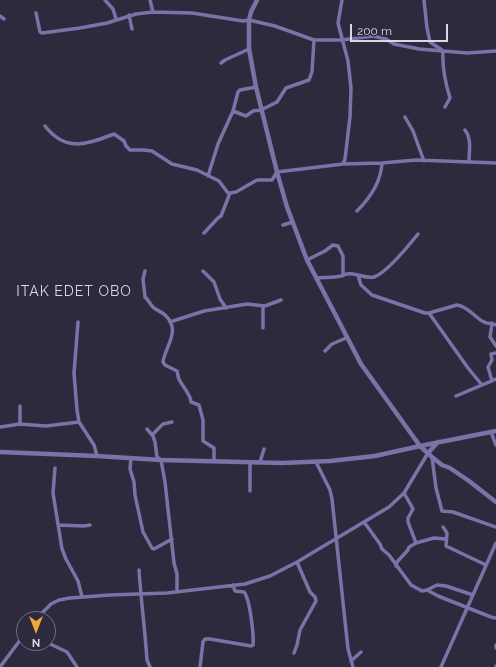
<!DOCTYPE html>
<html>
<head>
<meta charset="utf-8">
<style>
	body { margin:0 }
	#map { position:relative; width:496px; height:667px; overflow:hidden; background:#2d2a3e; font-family:Raleway,sans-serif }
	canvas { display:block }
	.north { position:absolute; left:16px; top:611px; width:40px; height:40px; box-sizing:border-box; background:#2d2a3e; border:1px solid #727081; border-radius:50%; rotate:180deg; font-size:11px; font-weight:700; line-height:16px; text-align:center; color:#dad9e6 }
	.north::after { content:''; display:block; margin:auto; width:14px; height:18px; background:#eda83b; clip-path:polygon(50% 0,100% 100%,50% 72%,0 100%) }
	.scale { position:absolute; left:350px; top:24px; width:98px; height:18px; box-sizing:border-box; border:2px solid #dad9e6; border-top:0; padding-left:5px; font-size:12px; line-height:14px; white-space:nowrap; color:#dad9e6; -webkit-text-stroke:3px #2d2a3e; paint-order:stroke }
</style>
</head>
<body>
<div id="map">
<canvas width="496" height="667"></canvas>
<div class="north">N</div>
<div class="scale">200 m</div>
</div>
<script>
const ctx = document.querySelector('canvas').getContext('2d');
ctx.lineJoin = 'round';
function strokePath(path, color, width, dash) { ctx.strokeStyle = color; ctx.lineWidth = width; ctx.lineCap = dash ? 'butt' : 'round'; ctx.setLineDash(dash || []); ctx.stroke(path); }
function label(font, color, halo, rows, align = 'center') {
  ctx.font = font + ' Raleway,sans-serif'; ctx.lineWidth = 4; ctx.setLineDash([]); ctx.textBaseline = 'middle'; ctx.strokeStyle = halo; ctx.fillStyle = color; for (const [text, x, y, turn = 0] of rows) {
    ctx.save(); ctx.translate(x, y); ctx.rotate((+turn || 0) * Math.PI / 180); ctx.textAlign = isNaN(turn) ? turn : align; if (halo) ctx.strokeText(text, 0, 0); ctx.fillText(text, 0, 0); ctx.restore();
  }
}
strokePath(new Path2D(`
	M105,0L113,9L116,19
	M150,0L153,12
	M342,0L338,23L348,61L351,88L350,117L345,159L343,164
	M424,0L427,28L430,42L442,50
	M36,13L40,32L42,33L80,28L107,23L136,14L153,12L192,13L243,21L249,20L275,26L314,40H342L373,36L386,39L394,44L419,49L467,53L496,51
	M129,15L132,29
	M0,16L4,19
	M443,51C442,67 445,82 450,98L445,107
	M221,63L225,60L249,49
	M233,111L238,92L240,90L256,87
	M405,117L413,131L424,161
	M45,126C66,153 87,144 114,134L124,141L126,146L130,150H143L152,151L172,164L197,170L219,181L228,193H230L236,192L257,180H272L277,172L343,164L382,163L416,160L496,163
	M465,130C472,139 469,151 469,162
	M208,176L218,144L233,111L246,116L253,111L261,110L277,102L286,88L309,80L312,72L314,40
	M357,211C370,198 381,182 382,163
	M283,225L293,222
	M204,233L218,218L221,216L230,193
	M307,260L325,251L333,245L338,246L343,256V275
	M145,271L143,279L145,297C149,300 150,305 154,308C158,311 162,312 165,315C182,331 165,346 163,362L165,365L177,371C178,374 178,379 180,381C183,387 191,395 191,402L199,405L203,420V441L214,448V461
	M203,271L214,282L220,299L226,308
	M358,275L361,285L372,295L425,313H429L457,305C469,307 474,317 484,322C487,324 492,323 496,325
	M316,278C324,277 333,278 341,276C343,276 345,274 347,274C356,272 364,279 374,277C386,273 410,244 418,234
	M263,306V328
	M429,313L468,368L482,385
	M78,322L74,373L77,410L79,422L94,445L97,456
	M170,322L204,311L247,304L265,306L281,300
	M492,323L490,337L496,346
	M325,351L332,344L346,338
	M492,381L488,367L492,360L491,354L496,353
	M456,396L496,379
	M20,406V424L46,426L79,422
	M0,427L20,424
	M147,429L153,436L155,442L157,457L161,460L165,482L174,563L177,574V591
	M491,432L496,445
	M152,435L163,424L172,422
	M432,457L436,488L442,511L453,512L496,527
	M131,458L130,469L134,482L135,495L143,532L152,548L154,549L172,539
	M250,462V491
	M260,462L264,449
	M316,462L330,490L332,499L348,649L353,667
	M55,468L53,493L62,549L66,559L78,581L82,597
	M404,493L413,509L408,518V522L416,543
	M364,522L380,544L382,549L389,555L411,585L422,591L427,590L437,585L446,586L473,595
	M58,525L84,526L90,525
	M443,527L447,533L446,546L486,565
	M396,566L397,562L408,550L409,547L416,543L434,538L446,539
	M139,570C141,600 145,630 147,660L150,667
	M427,590L438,596L491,617L496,618
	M36,619L51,604L59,600L70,598L110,595L167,593L245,584L270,576L297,562L389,507L404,493L428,453
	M48,643L67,652L77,667
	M496,645V648
	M294,653L297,645L300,630L316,601L315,597L310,592L297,562
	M351,661L361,652
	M0,667L24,635
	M200,667L203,642L205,639H210L251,646L253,645C254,636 250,599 244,592L235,591L233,585
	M441,667L496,543
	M496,667V666`), '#7b72a7', 3.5);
strokePath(new Path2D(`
	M257,0L251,12L249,20V49L256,87L277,172L287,207L307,260L361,364L420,446L432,457L442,465L450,468L469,481L496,502
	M0,452L97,456L161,460L282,463L330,461L375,456L420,446L496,431
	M428,453L438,442`), '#7b72a7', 4.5);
ctx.letterSpacing = '1px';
label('14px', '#dad9e6', '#2d2a3e', [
	["ITAK EDET OBO",74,292]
]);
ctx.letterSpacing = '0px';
</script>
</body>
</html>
